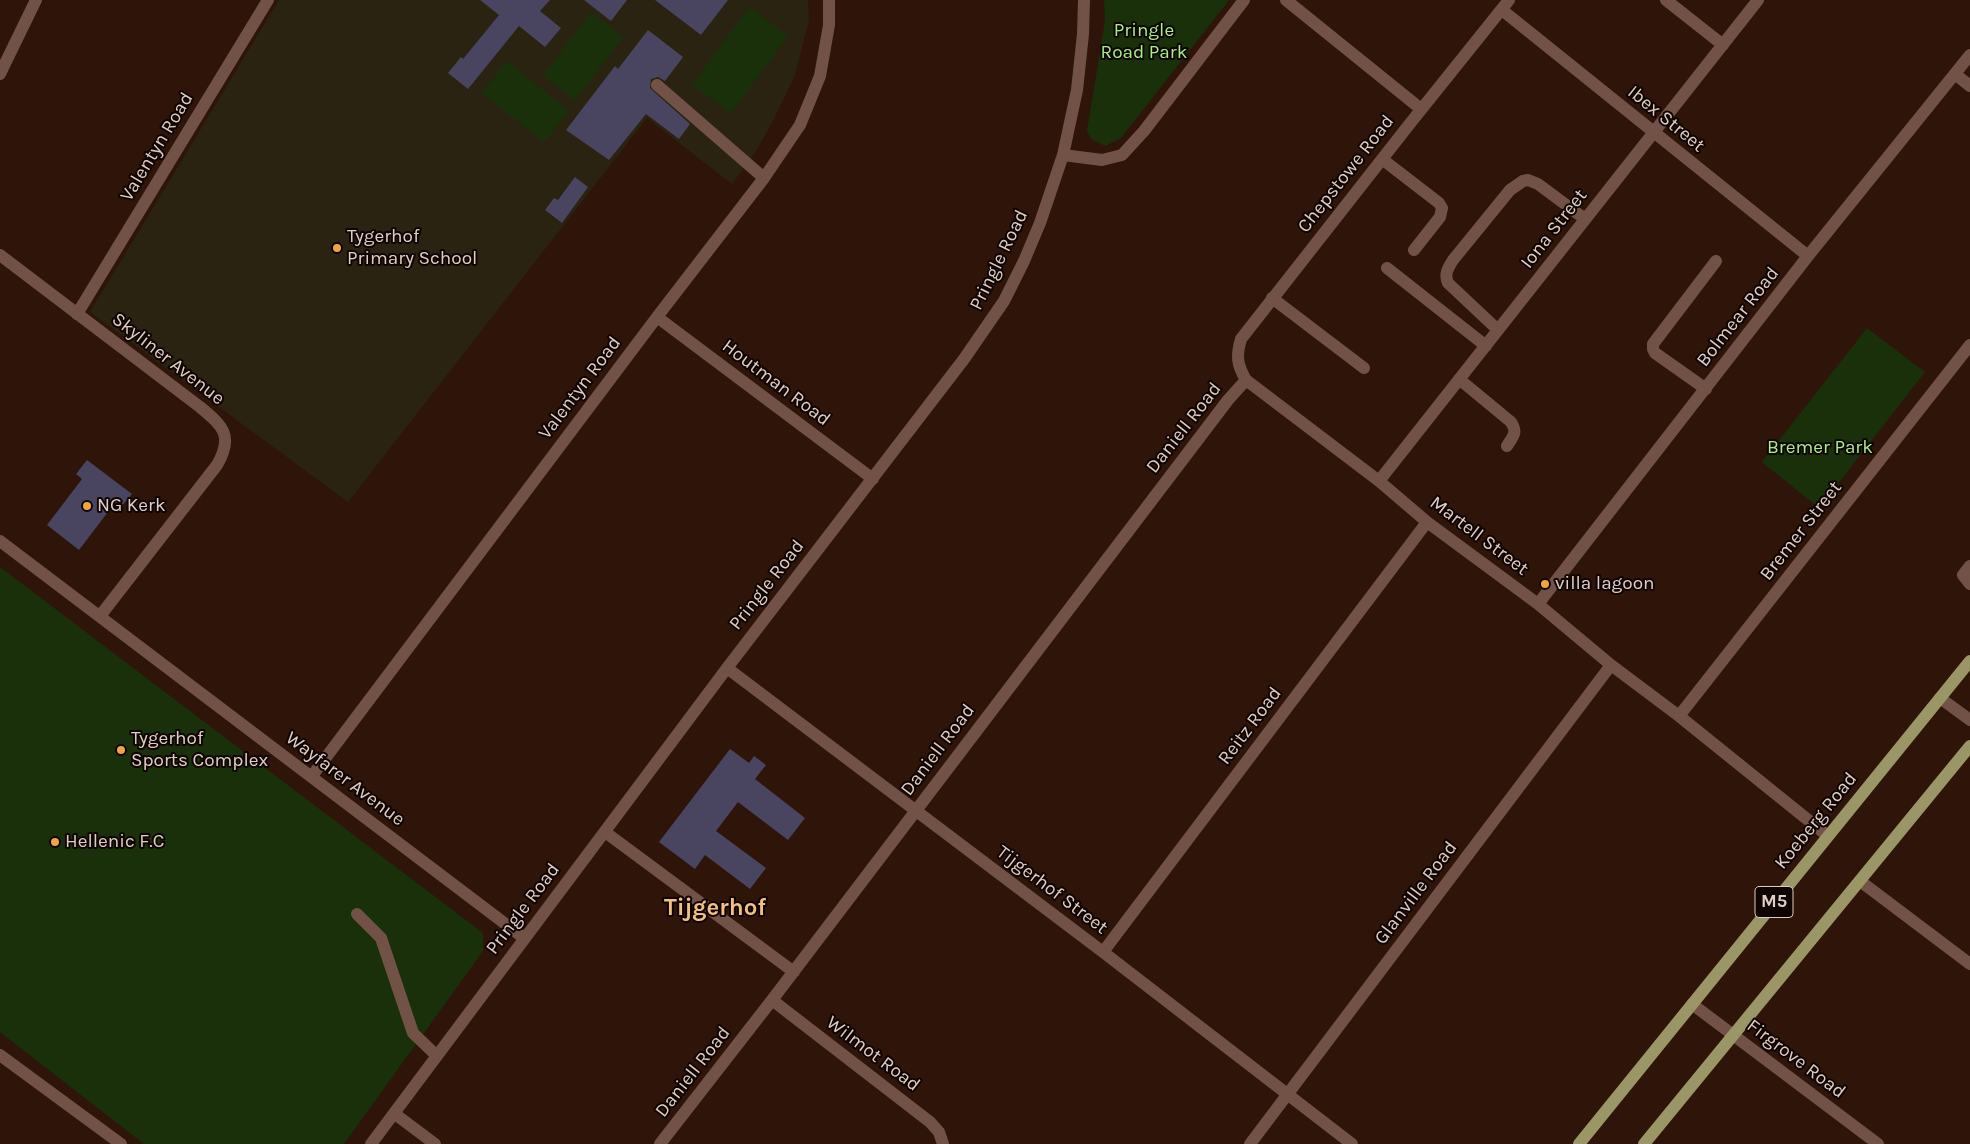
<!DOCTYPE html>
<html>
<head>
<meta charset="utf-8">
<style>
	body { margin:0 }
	canvas { display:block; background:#2e1409 }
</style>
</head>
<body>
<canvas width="1970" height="1144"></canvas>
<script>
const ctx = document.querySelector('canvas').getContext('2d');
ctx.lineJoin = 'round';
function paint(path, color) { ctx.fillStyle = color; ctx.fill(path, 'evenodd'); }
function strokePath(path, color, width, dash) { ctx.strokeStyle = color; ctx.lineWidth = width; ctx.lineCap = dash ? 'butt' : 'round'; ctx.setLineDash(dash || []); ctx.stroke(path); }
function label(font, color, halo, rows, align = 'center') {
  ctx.font = font + ' Karla,sans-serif'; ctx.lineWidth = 4; ctx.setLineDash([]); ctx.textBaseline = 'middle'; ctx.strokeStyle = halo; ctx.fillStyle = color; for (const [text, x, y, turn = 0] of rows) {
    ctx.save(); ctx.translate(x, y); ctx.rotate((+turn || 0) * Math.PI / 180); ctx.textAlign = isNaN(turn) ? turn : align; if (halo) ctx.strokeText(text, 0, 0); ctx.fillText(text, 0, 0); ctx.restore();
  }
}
paint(new Path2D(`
	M279,0H808L809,20L795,75L773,121L756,151L732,184L647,118L348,502L90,312Z`), '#2a2312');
paint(new Path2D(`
	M1104,0H1229L1121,138L1105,146L1091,139L1087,131L1105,21Z
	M749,7L788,36L731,113L692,85Z
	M591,12L623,37L575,100L543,76Z
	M507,61L569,111L544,142L482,93Z
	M1867,328L1925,372L1819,508L1762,462Z
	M0,567L483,933V951L344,1144H144L0,1032Z`), '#19300b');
paint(new Path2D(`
	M480,0H550L540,11L561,28L545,47L519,26L468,89L448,73L461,57L463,59L499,15Z
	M584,0H627L611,21Z
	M655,0H728L701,35Z
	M648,30L683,57L665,81L658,77L651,79L650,88L690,124L679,139L646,114L609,160L566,130L615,66L618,69Z
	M575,177L588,187L562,223L545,210L554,198L558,200Z
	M87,460L132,494L120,508L114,504L79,550L47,525L82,479L76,474Z
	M730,749L749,763L754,756L766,765L755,779L805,818L788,840L738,802L716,831L766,868L750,889L705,855L695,869L659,842Z`), '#494460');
strokePath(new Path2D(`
	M1286,0L1421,109
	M1509,0L1408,126L1241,339C1236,356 1237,365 1246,380L1379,481L1427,522L1538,604L1611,665L1679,716L1828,836
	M1666,0L1723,45
	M1502,10L1808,256
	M0,74L36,0
	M1955,74L1970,86
	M657,85L764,178
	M1063,155L1102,160L1122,155L1144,131L1244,0
	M1382,159L1439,203L1442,208L1440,217L1414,250
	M0,255L200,407C223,426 234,436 217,465L100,616
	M1387,268L1486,346
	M1272,298L1364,368
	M77,314L268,0
	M657,317L873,479
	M1498,330L1448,283C1444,274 1448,268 1453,260L1510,190L1523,181L1528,180L1538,184L1585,219
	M1459,379L1511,422C1518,433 1513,436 1507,446
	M1706,389L1655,353L1653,349V344L1716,261
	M1379,481L1758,0
	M0,541L524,938
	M1970,566L1963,575L1970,584
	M1538,604L1808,256L1970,55
	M727,668L1103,952L1352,1144
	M1940,698L1970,720
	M1679,716L1970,345
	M312,776L657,317L764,178L800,125L820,76L829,25V0
	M605,832L794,972
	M1860,881L1970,964
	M357,914L381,938L413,1033L437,1056
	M1103,952L1427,522
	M772,1000L930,1122L939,1132L943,1144
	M1692,1004L1878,1144
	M0,1055L121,1144
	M395,1114L435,1144
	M371,1144L727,668L964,359L1004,301L1024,261L1040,223L1063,155L1077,90L1083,34L1084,0
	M660,1144L772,1000L1228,400L1246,380
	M1250,1144L1611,665`), '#725246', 12);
strokePath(new Path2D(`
	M1579,1144L1970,661
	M1644,1144L1970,746`), '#9b9665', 12);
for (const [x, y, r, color] of [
	[337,248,5,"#f0a63e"],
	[87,506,5,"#f0a63e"],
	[1545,584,5,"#f0a63e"],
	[121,750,5,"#f0a63e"],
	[55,842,5,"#f0a63e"]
]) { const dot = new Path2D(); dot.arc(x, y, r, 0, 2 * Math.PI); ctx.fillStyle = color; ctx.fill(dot); strokePath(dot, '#0e0402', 2); }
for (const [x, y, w] of [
	[1774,902,38]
]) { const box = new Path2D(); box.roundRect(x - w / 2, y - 15.5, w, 31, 4); ctx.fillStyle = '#0e0402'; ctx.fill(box); strokePath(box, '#e0cdc6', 1); }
label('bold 18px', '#e0cdc6', null, [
	["M5",1774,902]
]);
label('19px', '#a8ef84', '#0e0402', [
	["Pringle",1144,31],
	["Road Park",1144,53],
	["Bremer Park",1820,448]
]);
label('19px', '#e0cdc6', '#0e0402', [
	["Ibex Street",1666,119,39],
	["Valentyn Road",157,147,-59],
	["Chepstowe Road",1346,174,-52],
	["Iona Street",1554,229,-52],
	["Pringle Road",999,260,-64],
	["Bolmear Road",1738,317,-52],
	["Skyliner Avenue",168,359,38],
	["Houtman Road",776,383,37],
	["Valentyn Road",580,388,-53],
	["Daniell Road",1184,428,-52],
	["Bremer Street",1801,531,-52],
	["Martell Street",1479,536,37],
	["Pringle Road",767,585,-52],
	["Reitz Road",1250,726,-53],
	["Daniell Road",938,750,-53],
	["Wayfarer Avenue",345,779,37],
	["Koeberg Road",1816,821,-51],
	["Tijgerhof Street",1052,890,37],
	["Glanville Road",1416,893,-53],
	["Pringle Road",523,909,-53],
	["Wilmot Road",873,1054,37],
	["Firgrove Road",1796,1059,37],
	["Daniell Road",693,1072,-52]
]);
label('19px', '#e0cdc6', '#0e0402', [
	["Tygerhof",347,237],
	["Primary School",347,259],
	["NG Kerk",97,506],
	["villa lagoon",1555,584],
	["Tygerhof",131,739],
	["Sports Complex",131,761],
	["Hellenic F.C",65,842]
], 'left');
label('bold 24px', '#f3c080', '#0e0402', [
	["Tijgerhof",715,908]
]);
</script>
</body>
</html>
